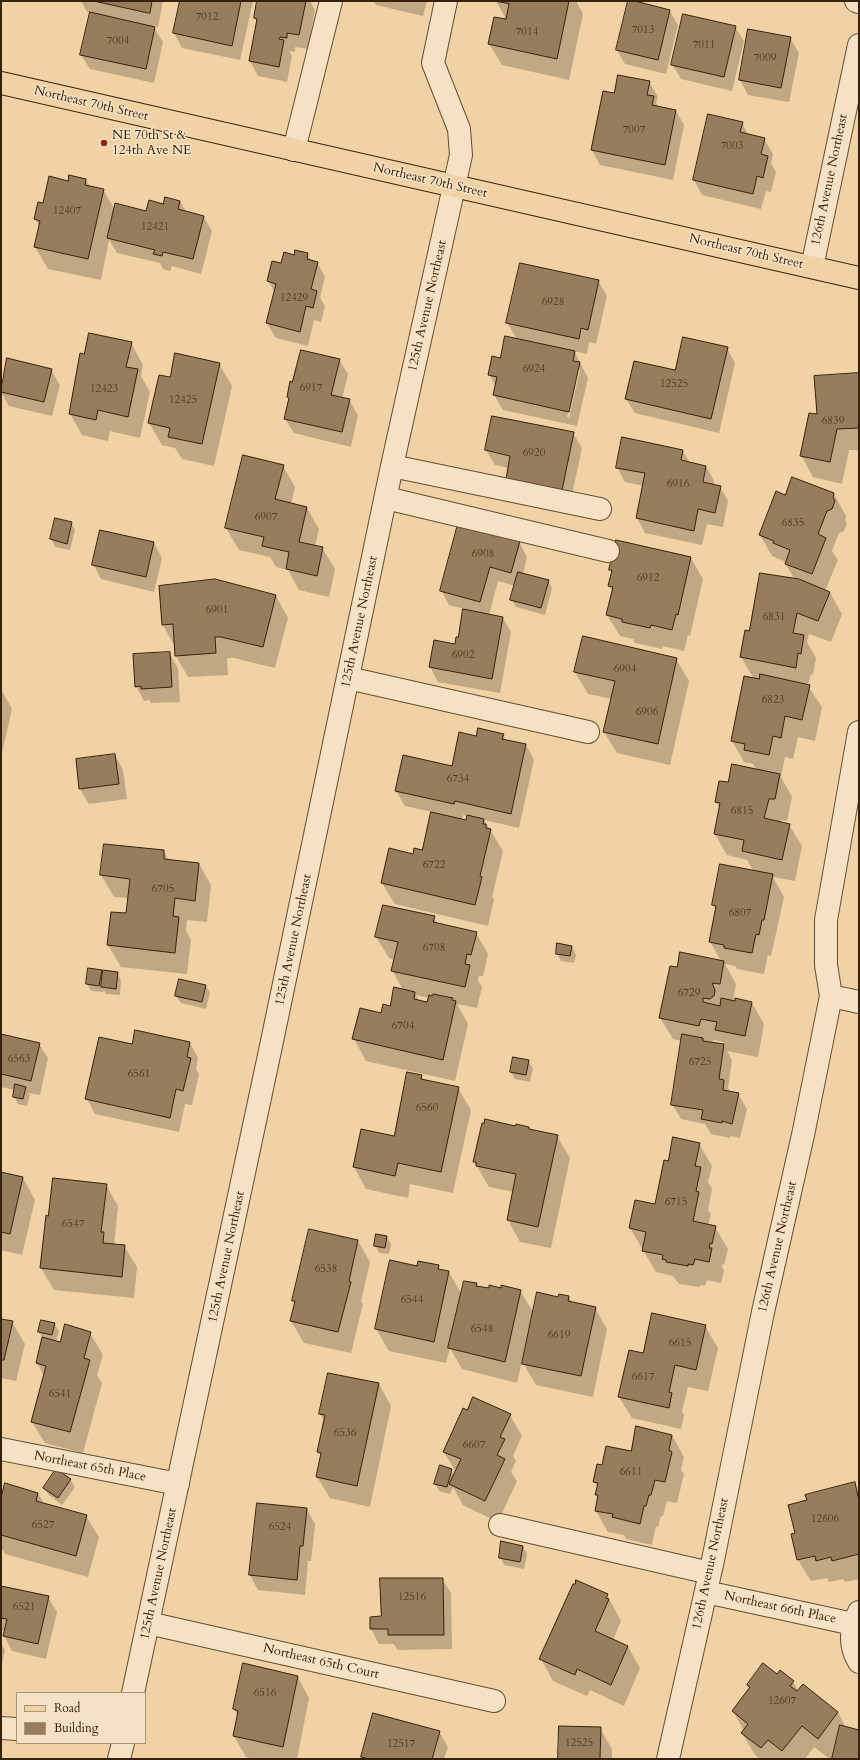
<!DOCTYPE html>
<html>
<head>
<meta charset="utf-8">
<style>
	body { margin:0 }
	#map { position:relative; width:860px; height:1760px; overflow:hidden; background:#f0d2a5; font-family:Cardo,serif }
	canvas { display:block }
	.frame { position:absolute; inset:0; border:2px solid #36210c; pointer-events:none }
	.legend { position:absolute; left:16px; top:1692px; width:130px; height:52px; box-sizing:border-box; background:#f5e2c4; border:1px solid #a9957a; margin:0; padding:5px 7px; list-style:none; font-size:12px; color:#36210c }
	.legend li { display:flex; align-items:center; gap:8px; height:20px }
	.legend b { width:20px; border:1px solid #a9957a }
</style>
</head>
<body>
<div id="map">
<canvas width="860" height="1760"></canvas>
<div class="frame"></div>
<ul class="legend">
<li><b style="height:5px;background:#f0d2a5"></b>Road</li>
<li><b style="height:11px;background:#977d5c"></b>Building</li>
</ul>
</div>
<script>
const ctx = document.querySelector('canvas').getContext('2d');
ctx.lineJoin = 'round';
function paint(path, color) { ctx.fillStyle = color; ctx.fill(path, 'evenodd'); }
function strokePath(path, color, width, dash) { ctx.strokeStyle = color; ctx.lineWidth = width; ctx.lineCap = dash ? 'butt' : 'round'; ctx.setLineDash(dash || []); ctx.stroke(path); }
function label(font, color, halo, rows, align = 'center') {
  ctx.font = font + ' Cardo,serif'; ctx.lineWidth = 3; ctx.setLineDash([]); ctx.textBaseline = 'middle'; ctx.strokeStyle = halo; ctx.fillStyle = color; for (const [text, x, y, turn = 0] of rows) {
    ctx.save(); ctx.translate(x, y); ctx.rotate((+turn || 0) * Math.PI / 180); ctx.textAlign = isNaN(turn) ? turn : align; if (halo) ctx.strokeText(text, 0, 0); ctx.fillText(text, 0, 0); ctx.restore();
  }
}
paint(new Path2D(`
	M81,1H163L158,27L153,26L163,42L154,83L90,69L81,55L91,13L87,12Z
	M181,1H253L240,60L182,48L174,33Z
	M262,1H310L315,10L308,49L295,47V52L289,51L292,56L287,82L258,76L250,61L257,22L255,18Z
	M374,1H427L423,16L376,5Z
	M496,1H576L583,14L569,80L502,65L489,44L507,21Z
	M630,1L670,11L678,25L666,74L625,64L617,50Z
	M735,27L744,41L732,91L681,79L672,64Z
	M790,38L799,53L789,102L748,95L740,80Z
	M649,82L658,97L656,103L659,107L676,111L684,125L673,180L600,165L592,150L615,95Z
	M709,115L742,123L749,136L764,139L773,154L771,163L776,172L771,192L766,191L761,209L702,195L694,180Z
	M86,180L90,187L103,190L115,210L147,212L180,201L186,212L203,216L212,231L201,274L172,266L170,271L163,269L160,263L117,253L109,240L101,280L48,269L35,247L40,227L35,219L44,204L69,182Z
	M307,254L311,261L317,262L325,277L320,298L325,306L321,322L314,320L308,346L276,338L267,323L275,292L268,281L282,264Z
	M598,281L607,296L596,344L589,342L587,354L574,351L588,378L577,426L503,410L494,395L496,387L489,374L517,339L507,323ZM578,368L580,370L569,417H567Z
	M131,343L143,365L141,376L150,392L140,438L110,431L108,441L82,435L70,414L85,355Z
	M727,348L735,363L719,433L635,413L626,399L676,371Z
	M8,360L51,370L60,385L52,416L9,406L1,392Z
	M339,360L348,374L342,399L349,400L358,415L351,447L294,433L285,419L289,400L288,397Z
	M219,364L232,386L214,466L182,459L175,448L162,445L149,423L170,379Z
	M859,375V450H849L842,484L813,477L801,455L818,415Z
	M573,433L582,448L570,504L509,468L495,465L486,450Z
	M683,451L690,463L706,466L714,481V485L720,487L728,501L723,527L707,524L702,545L645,533L637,518L644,486L625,482L617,467Z
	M283,466L295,487L291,504L307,508L319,529L315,546L322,548L335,569L329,597L299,590L288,570L276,567L270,557L239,550L226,528Z
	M792,478L834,494L846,516L845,519L847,524L844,531L839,533L832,551L838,560L825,591L830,593L842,614L831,642L809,634L807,642L816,658L813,675L811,674L808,686L822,707L815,741L798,737L793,759L785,757L781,777L792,797L787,821L781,820L780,823L789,825L802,846L795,881L773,877L784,897L771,956L768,955L764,974L737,969L735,966L725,964L736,984L733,1001L752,1003L764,1024L758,1057L727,1051L732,1060L728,1088L730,1092L738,1094L747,1109L740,1138L730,1136V1138L711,1134L705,1124L681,1119L672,1104L682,1041L673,1039L660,1018L678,968L721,961L710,942L716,910L713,905L754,872L747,860L727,855L715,834L720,809L716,802L729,783L757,770L753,764L744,762L732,741L754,679L741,657L750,632L795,580L784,561L772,556L760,535L785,497ZM713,1040L723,1042L726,1046L712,1043Z
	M55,519L71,523L75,530L70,550L55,547L51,539Z
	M100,531L154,543L162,558L154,592L101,579L93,564Z
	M617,541L691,558L703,579L690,636L688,635L684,651L663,646L662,649L635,643L633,639L620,636L607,615L613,592L609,586L612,573L610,570Z
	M519,542L527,557L523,574L548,581L552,588L545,615L516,607L512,600L515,586L498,581L489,615L503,618L511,632L500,693L438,682L430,667L456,645L459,638L464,609L449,605L441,590Z
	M276,596L288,618L275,668L234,658H227L228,675L188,677L176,656L175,647L163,625Z
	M169,653L178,668L180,702L151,703L149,700L144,701L136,686Z
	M676,659L689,681L670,765L617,753L604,732L612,699L588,694L575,672Z
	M1,689L12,709L1,757Z
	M503,735L507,741L526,745L534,760L519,828L484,820L503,851L492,897L494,899L488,926L395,904L382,883L414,855L423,851L432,812L405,806L396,791L404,756L452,767L477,737ZM463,815L468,816L466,821L462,820Z
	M115,755L123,770L127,799L89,804L80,789Z
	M105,845L164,851L169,861L199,864L211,885L207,922L187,920L186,930L191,940L187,974L121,967L108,945L127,914L129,898L114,897L101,875Z
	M434,917L438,924L476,933L488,954L483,976H479L478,981L482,987L477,1008L457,1004L468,1024L455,1081L366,1061L354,1039L391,1007L403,990L392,970L395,960L389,958L376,937ZM416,995L429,998L428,1003L419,1001Z
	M558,944L572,947L576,955L574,963L561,961L557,953Z
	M101,971L103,975L117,973L121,980L120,995L106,994L104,990L103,992L91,991L87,983Z
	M206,986L210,993L206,1009L181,1003L176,996Z
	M1,1035L39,1044L48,1058L40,1095L28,1093L30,1095L27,1106L18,1104L14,1096L15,1090L1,1087Z
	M190,1043L198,1058L196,1069L199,1074L192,1105L185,1104L179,1132L95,1114L87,1099L133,1045Z
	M528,1061L533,1068L530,1082L515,1079L511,1072Z
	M421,1076L424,1081L458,1088L471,1110L453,1193L410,1184L408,1198L366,1189L354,1167L362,1130L395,1137Z
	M485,1125L529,1127L530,1130L557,1136L570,1158L551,1248L520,1242L508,1220L514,1192L489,1187L474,1161Z
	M699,1144L712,1166L708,1182L712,1189L708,1210L711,1214L708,1226L715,1227L728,1249L724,1265L722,1264V1266L724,1271L721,1283L707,1280L705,1286L700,1285V1287L679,1284L673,1276L656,1272L630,1228L655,1205L668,1162Z
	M1,1173L23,1178L35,1200L22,1255L1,1250Z
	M106,1185L118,1206L114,1245L124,1246L137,1267L134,1298L54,1290L41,1268L49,1217Z
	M376,1235L387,1237L391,1245L389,1254L379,1253L375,1245Z
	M358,1241L370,1262L361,1302L363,1304L351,1353L304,1343L291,1321L295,1304L294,1301Z
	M391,1262L418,1267L438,1266L441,1271L449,1272L462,1295L476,1284L478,1287L490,1290L520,1291L534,1313L559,1298V1295L569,1297L572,1303L595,1308L607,1329L593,1397L536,1385L522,1361L517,1383L462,1369L450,1348L446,1363L389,1351L376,1329Z
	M1,1320L12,1322L25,1344L16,1381L1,1378Z
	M54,1324L59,1331L56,1342L60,1343L90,1333L103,1355L97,1375L102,1383L83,1453L45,1443L32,1422L44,1376L37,1363L43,1339L39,1331Z
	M705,1326L718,1348L708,1391L688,1387L682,1411L684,1415L681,1429L632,1418L619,1397L643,1354Z
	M329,1374L379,1384L391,1406L370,1507L330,1498L317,1477L321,1457L318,1451L324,1420L320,1414Z
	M510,1415L522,1436L513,1456L516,1461L511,1472L517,1481L498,1522L463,1505L453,1487L450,1494L439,1491L435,1483L451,1470L454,1475L456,1472L444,1452Z
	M672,1435L684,1457L681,1470L684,1474L677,1503L667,1501L663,1516H661L658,1527L656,1526L652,1545L626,1539L624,1535L608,1532L596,1511L599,1498L596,1494L598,1488L594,1481L603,1466Z
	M70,1479L75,1487L62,1505L49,1495L44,1488Z
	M854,1484L859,1492V1579L845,1582L843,1579L829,1582L827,1578L811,1581L798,1560L792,1535L796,1534Z
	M38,1493L44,1504L86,1516L99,1537L88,1577L5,1554L1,1547V1501Z
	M307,1509L315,1524L311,1561H308L305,1595L258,1590L250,1575Z
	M523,1546L527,1554L524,1569L504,1565L500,1557Z
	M442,1579L451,1593L452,1649L397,1650L394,1644H379L371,1629L382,1617Z
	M1,1587L48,1597L57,1612L46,1659L12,1651L4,1636L5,1631L1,1630Z
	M607,1595L621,1621L613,1640L628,1647L640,1668L624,1706L590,1690L587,1696L553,1681L541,1659Z
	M1,1643L5,1650L1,1668Z
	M780,1672L793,1682L798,1690L838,1712L846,1728L859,1731V1759H833L832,1758L830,1759L814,1747L805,1759H760L755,1755L742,1733L744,1731L733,1711L750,1689L748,1685L777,1676Z
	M297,1676L309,1698L297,1759H255L246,1757L234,1736L238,1716L234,1709Z
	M600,1728L612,1749V1759H559Z
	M439,1732L448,1747L444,1759H364L362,1757Z`), '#0003');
const building = new Path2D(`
	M94,1H152L150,13Z
	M180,1H241L232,46L173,33Z
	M257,1H306L299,35L287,33V38L280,37L279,39L284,40L279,67L249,61L257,19L254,18Z
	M495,1H569L557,59L488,44L494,17L506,19L509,4Z
	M628,1H635L670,10L658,60L616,50Z
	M90,12L155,27L146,69L80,55Z
	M683,14L736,26L724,77L671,65Z
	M748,29L791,37L781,88L739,80Z
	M618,75L650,81L647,95L654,96L652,105L676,110L665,165L591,150L603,91L614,93Z
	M708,114L743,122L740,132L765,138L761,154L768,156L763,178L757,176L753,194L693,180Z
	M69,175L86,179L85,185L104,189L88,259L34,247L40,221L34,219L38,202L43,203L49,176L68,181Z
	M165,197L180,201L178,209L204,216L193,259L163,252L162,256L153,254L155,250L107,238L115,203L146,211L149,200L163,204Z
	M295,250L308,253L307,259L318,262L311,289L317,291L313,308L306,306L300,332L266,323L276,284L267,281L272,261L281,263L284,252L294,255Z
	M520,263L599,280L588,330L581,328L579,339L506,323Z
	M89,333L132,342L126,367L138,369L128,417L98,410L96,420L69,414L80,353L84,354Z
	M505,336L575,351L573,361L580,362L569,412L493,395L497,377L488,375L492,356L500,358Z
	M683,337L728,347L711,419L625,399L634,361L675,370Z
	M301,350L340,359L331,395L350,399L342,432L284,419L289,398L287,397L290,381L292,382Z
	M175,353L220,363L202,444L168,437L170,428L148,423L159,375L170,377Z
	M7,358L52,369L44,402L1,392Z
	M859,373V428L837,429L830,462L800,456L809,413L817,414L814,376Z
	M492,416L574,432L562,490L506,479L510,456L485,450Z
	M622,437L683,450L681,460L706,466L703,482L721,486L715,513L698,509L694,531L636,518L645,473L616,468Z
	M243,455L284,465L275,499L307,507L299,542L323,547L317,576L286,569L289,552L262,546L264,537L225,528Z
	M792,477L834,493L833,497L835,501L832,509L827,511L818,534L826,538L812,574L785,564L790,550L773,543L774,541L759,535L776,491L785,495Z
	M55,518L72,522L67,544L50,539Z
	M458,524L520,541L511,573L490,567L480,602L440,591Z
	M100,530L154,542L146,577L92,565Z
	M616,540L691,557L678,615L676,614L672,630L651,625L650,628L622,622V619L606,615L613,587L608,586L612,570H609Z
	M518,572L549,580L541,608L510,600Z
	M760,573L799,579L830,592L818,621L797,613L793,633L804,635L801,654L798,653L796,668L740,657L745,630L749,631Z
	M215,579L276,595L263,647L221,637H215L216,653L175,656L173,624L162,625L159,586Z
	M463,609L503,617L492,679L429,667L434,640L455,644L456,637H458Z
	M583,636L677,658L658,744L603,732L615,681L574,672Z
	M170,652L172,687L141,689V686L135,687L133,654Z
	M760,674L810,685L802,720L785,716L781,738L773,736L769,755L744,750L745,744L731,741L744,676L759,679Z
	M478,728L504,734L502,739L526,744L511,814L455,801L454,804L395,791L403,755L452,766L459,732L476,736Z
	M115,754L119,784L79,789L76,759Z
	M732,764L780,774L775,799H769L764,818L790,824L782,860L742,851L744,840L714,834L720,803L715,802L719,781L728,782Z
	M431,812L466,820L467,815L484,819L483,824H486V828L491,829L480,876L482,877L475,905L381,883L389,848L413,854L414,848L422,850Z
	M104,844L164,850V859L199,863L195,901L175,898L173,916L179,917L175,953L107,945L111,912L126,913L130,879L100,875Z
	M720,864L773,874L764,920H762L759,935L756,934L752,953L724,948V945L709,942L716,906L712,905Z
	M383,905L435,916L433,922L477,932L471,955L467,954L465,964L470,965L465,987L391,971L398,942L375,937Z
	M557,943L572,946L570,956L556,954Z
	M680,952L724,961L720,984L712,983L715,990L714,996L710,999L703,998V1002L720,1006L721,998L735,1001V998L752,1002L745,1036L715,1030L717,1022L701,1019L699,1026L659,1018L670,966L677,967Z
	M88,968L102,970L99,986L86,984Z
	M103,970L118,972L116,989L101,987Z
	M179,979L206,985L202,1002L175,996Z
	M394,987L415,992L414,999L427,1002L429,995L432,996L433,994L453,998L452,1000L456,1001L443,1060L352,1039L360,1008L381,1013L383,1004L390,1006Z
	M135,1030L190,1042L187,1057L191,1058L183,1091L176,1089L170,1118L85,1099L99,1037L132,1044Z
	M1,1034L40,1043L31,1081L1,1074Z
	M682,1034L703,1038V1041L724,1044L719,1079L724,1080L723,1090L739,1093L732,1124L722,1121V1123L701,1119L703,1110L671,1105Z
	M513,1057L529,1060L526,1075L510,1072Z
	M407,1072L422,1075L421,1079L459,1087L441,1172L398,1163L395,1176L353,1167L361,1129L394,1136Z
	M15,1084L26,1087L23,1099L13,1097Z
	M485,1119L515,1126L516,1124L529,1127V1129L558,1135L538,1227L507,1220L516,1174L476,1166V1162H473L482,1123H484Z
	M673,1137L700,1143L695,1166L701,1167L696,1191L699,1192L693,1221L716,1226L712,1244L710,1243L709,1248H712L709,1262L695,1259L693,1265L688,1264V1266L666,1262V1260L662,1259L663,1255L642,1251L646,1232L629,1228L635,1200L655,1204L664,1160L668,1161Z
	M1,1172L23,1177L10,1234L1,1232Z
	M53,1178L107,1184L101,1232H104L103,1243L125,1245L122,1277L40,1268L46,1215L48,1216Z
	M309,1229L358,1240L349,1281L351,1282L338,1332L290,1321L295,1301H292Z
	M376,1234L387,1236L385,1248L374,1246Z
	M390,1260L417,1266L418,1261L439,1265L438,1269L449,1271L434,1342L375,1329Z
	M464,1281L477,1283L476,1286L489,1288V1285L501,1288V1285L521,1290L505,1362L448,1348Z
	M537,1292L558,1297L559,1294L569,1296L568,1301L596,1307L581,1376L522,1364Z
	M652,1313L706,1325L696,1370L675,1365L669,1392L672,1393L669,1408L618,1397L629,1350L643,1353Z
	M1,1319L13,1321L4,1360H1Z
	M41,1320L55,1323L52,1335L38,1332Z
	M65,1324L91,1332L84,1358L90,1360L70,1432L31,1422L46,1366L36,1363L42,1337L60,1342Z
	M328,1373L379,1383L357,1486L316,1477L321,1453L317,1452L325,1415L319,1414Z
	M473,1397L511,1414L500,1437L505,1439L497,1455L505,1459L485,1501L449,1484L461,1459L443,1452L463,1408L467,1410Z
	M636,1426L672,1435L669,1450L672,1452L665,1482L655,1480L651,1495H649L646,1506H644L640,1524L612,1517L613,1514L595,1511L598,1495H595L598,1483L593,1482L597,1464L602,1465L606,1446L631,1451Z
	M440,1465L452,1469L447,1487L434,1484Z
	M56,1469L71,1479L58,1498L43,1488Z
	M855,1482L859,1501V1554L832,1561L831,1557L816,1561L815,1556L797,1560L791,1534L795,1533L788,1505L807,1500L805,1495Z
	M5,1483L38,1493L36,1501L87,1515L76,1556L1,1535V1498Z
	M257,1503L307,1508L303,1546H300L297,1580L249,1575Z
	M501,1541L523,1546L520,1562L499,1558Z
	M380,1578H443L444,1635H388V1629H370V1617L381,1616Z
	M576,1580L608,1594L606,1598L609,1599L595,1631L628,1646L611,1685L577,1669L575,1675L539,1659L573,1584H575Z
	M1,1586L49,1596L38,1644L3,1636L7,1619L1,1618Z
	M243,1663L298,1676L283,1747L233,1736L238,1711L233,1709Z
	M763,1663L777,1674L780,1670L794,1681L790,1686L797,1691L803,1684L838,1712L818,1739L802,1726L782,1751L768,1740L761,1748L741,1733L748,1724L732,1711L750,1687L747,1685Z
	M373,1713L440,1731L432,1759H369L361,1757Z
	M840,1725L859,1730V1759H832Z
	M559,1726L601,1727L600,1759H558Z`);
paint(building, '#977d5c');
strokePath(building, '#36210c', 1);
const minor = new Path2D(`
	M856,1L859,2
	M294,150L331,1
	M812,267L859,45
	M392,466L600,509
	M386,498L608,551
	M348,678L588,732
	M831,996L859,1002
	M1,1449L178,1484
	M500,1525L710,1573
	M706,1592L853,1624
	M859,1612C850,1629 849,1645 859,1662
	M148,1623L494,1701
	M133,1693L271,1046L392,466L461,155L459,129L433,63L446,1
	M1,1728L17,1729
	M119,1759L123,1743
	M668,1759L713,1560L763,1312L803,1135L831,996L826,965V920L859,732`);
const major = new Path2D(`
	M1,83L859,278`);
strokePath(minor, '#644d32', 24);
strokePath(major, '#36210c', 24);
strokePath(minor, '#f5e2c4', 22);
strokePath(major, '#f0d2a5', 22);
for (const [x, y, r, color] of [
	[104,143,4,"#8f2418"]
]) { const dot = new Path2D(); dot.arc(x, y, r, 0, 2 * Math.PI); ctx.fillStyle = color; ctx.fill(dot); strokePath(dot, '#f5e2c4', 1.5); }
label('11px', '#4e3820', null, [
	["7012",207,17],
	["7013",643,30],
	["7014",527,32],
	["7004",118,41],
	["7011",704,45],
	["7009",765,58],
	["7007",634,130],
	["7003",732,146],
	["12407",67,211],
	["12421",155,227],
	["12429",294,298],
	["6928",553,302],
	["6924",534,369],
	["12525",674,384],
	["6917",311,388],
	["12423",104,389],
	["12425",183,400],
	["6839",833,421],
	["6920",534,453],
	["6916",678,484],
	["6907",266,517],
	["6835",793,523],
	["6908",483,554],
	["6912",648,578],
	["6901",217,610],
	["6831",774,617],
	["6902",463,655],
	["6904",625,669],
	["6823",773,700],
	["6906",647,712],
	["6734",458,779],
	["6815",742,811],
	["6722",434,865],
	["6705",163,889],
	["6807",740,913],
	["6708",434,948],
	["6729",689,993],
	["6704",403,1026],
	["6563",19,1059],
	["6725",700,1062],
	["6561",139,1074],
	["6560",427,1108],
	["6715",676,1202],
	["6547",73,1224],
	["6538",326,1269],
	["6544",412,1300],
	["6548",482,1329],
	["6619",559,1335],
	["6615",680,1343],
	["6617",643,1377],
	["6541",60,1394],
	["6536",345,1433],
	["6607",474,1445],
	["6611",631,1472],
	["12606",825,1519],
	["6527",43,1525],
	["6524",280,1527],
	["12516",412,1597],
	["6521",24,1607],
	["6516",265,1693],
	["12607",782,1701],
	["12525",579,1743],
	["12517",401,1744]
]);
label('13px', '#36210c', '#f5e2c4', [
	["Northeast 70th Street",91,104,13],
	["126th Avenue Northeast",830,180,-78],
	["Northeast 70th Street",430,181,13],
	["Northeast 70th Street",746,252,13],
	["125th Avenue Northeast",428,306,-77],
	["125th Avenue Northeast",360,622,-78],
	["125th Avenue Northeast",294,940,-78],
	["126th Avenue Northeast",778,1247,-77],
	["125th Avenue Northeast",227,1257,-78],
	["Northeast 65th Place",90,1467,11],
	["126th Avenue Northeast",711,1564,-78],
	["125th Avenue Northeast",159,1574,-78],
	["Northeast 66th Place",780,1608,12],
	["Northeast 65th Court",321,1662,13]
]);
label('13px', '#36210c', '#f5e2c4', [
	["NE 70th St &",112,136],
	["124th Ave NE",112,151]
], 'left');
</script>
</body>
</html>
